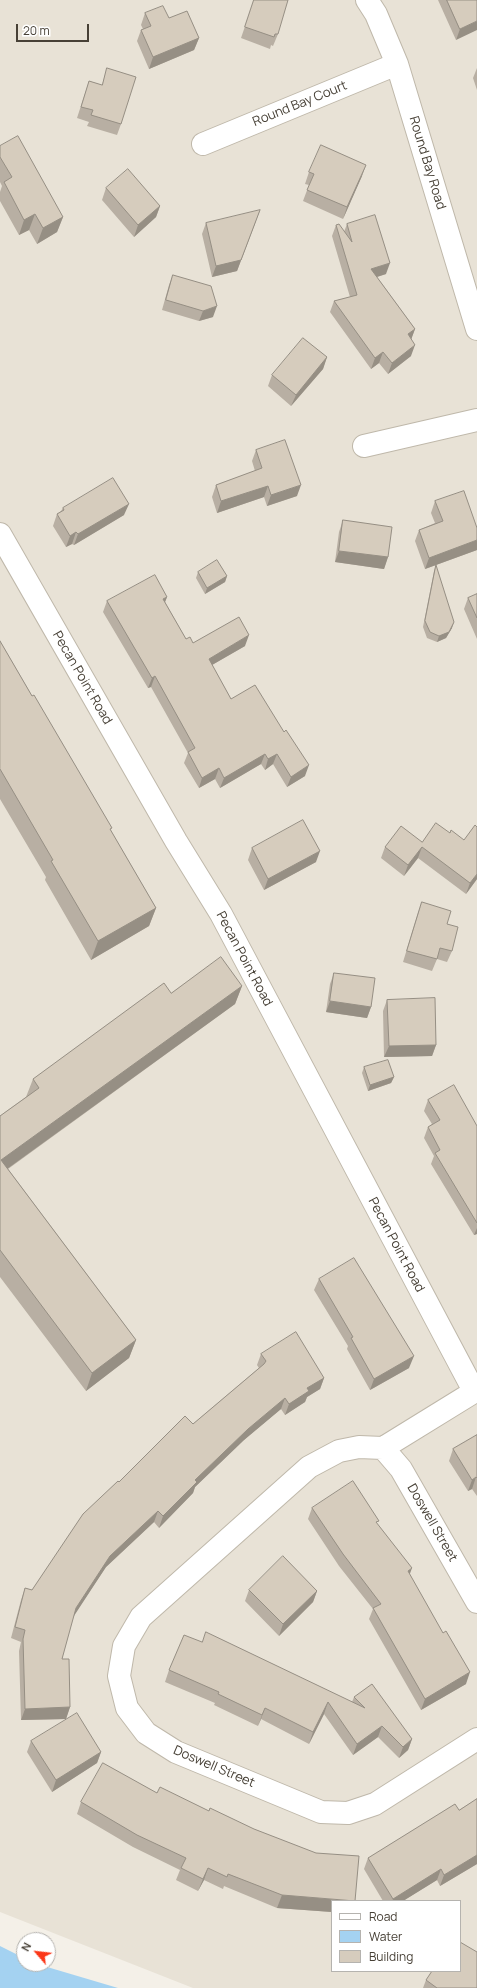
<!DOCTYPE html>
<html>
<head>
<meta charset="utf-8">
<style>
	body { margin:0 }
	#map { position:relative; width:477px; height:1988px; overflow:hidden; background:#f4f0e8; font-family:Manrope,sans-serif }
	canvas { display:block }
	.legend { position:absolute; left:331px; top:1900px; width:130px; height:72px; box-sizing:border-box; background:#fff; border:1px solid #b5b3af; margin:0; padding:5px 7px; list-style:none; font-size:12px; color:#474036 }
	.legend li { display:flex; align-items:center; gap:8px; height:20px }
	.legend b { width:20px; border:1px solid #b5b3af }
	.north { position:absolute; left:16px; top:1932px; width:40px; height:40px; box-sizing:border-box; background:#fff; border:1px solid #b5b3af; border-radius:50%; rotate:298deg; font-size:11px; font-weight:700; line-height:16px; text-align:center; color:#474036 }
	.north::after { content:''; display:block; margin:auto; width:14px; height:18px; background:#fb3718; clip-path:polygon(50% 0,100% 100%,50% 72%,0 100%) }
	.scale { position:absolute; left:16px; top:24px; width:73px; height:18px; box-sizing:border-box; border:2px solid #474036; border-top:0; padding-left:5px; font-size:12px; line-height:14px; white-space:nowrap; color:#474036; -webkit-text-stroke:3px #fff; paint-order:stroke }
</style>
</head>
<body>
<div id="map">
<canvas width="477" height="1988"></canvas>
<ul class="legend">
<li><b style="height:5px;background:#fff"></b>Road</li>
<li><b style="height:11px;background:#a4d2f1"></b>Water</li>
<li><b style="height:11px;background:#d6ccbd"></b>Building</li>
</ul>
<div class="north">N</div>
<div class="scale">20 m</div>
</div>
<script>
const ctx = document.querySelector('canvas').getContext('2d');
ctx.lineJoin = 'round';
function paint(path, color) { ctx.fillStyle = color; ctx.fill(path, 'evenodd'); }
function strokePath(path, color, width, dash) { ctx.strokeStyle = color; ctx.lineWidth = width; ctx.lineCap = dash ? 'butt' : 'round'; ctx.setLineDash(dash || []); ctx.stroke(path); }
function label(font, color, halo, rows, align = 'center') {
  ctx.font = font + ' Manrope,sans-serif'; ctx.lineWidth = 3; ctx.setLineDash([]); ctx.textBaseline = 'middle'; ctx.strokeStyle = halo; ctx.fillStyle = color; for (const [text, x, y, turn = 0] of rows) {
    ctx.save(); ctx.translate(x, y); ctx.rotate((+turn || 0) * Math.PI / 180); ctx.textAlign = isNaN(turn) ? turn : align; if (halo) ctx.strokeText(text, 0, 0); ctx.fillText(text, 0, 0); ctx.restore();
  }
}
paint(new Path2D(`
	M0,0H477V1988H193L0,1912ZM332,1901H460V1971H332Z`), '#e8e2d6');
paint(new Path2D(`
	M0,1946L24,1958V1964H37L118,1988H0Z`), '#a4d2f1');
const minor = new Path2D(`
	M367,0L376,14L397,64L477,329
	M203,144L397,64
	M364,446L477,420
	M0,534L176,841L221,914L474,1391
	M477,1390L383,1448L359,1447L339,1451L309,1467L141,1617L124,1646L119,1676L127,1708L146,1733L176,1752L321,1812L348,1813L375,1804L477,1739
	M383,1448L401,1469L477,1602`);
strokePath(minor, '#bfb8aa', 24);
strokePath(minor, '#fff', 22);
paint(new Path2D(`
	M254,0L278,34L273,46L271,45L270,49L241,38Z
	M438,0H477L456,40Z
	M145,13L169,18L199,38L194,50L149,69L137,41L141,30L143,29L141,25Z
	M107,68L121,124L117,135L87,126L89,122L77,118L89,81L102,85Z
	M477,68V90L473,78Z
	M0,146L63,217L57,232L37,244L29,230L19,235L0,201V192L2,186L0,182Z
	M309,172L362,176L343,219L303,201L309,185L305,184Z
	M106,188L160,206L156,217L134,237L102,200Z
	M256,221L237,271L212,277L202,234L206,223Z
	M347,224L386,274L377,277L415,329L411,339V356L388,374L379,363L371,369L330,312L334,301L350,297L332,236L336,225L344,232Z
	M173,275L213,317L199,321L162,310L169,285Z
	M327,357L323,369L291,406L268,386L272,375Z
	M256,450L297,496L267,506L264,497L217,513L212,497L216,485L255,471L252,461Z
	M435,501L477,550L425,569L415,541L419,530L435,523L431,513Z
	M63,508L124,515L74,545L72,544L66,547L53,526L57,514L61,511Z
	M343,520L388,557L384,569L335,562L339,532Z
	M436,565L452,628L446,638L437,642L427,638L423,627L434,571Z
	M198,572L227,576L225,582L205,594L196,578Z
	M477,594V639L464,609L468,598Z
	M167,597L165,602L186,639L193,643L245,646L212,665L231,699L305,776L287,787L273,764L265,770L261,764L220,788L215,779L199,788L184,763L188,753L151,687L148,688L103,612L107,601Z
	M0,641L156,908L149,926L91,960L45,880L46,877L0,799Z
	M422,842L477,879L466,894L418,858L404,876L381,858L385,847Z
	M252,848L316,862L264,890L248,860Z
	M422,902L447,924L452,951L447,962L437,959L432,971L403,962L418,913Z
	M334,973L371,1007L367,1018L326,1012L330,984Z
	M242,986L235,1004L8,1169L136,1340L129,1358L86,1391L0,1277V1116L26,1097L33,1079L171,993Z
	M387,1000L436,1045L432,1056L384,1057L383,1011Z
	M364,1067L394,1077L391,1083L368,1091L362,1073Z
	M428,1100L477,1126V1234L474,1235L431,1164L434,1156L424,1138L428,1127L432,1124L424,1111Z
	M319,1279L409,1368L370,1390L347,1349L348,1346L314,1290Z
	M261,1354L324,1378L320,1389L307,1397L305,1402L285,1415L281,1409L244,1440L195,1487L193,1493L159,1528L154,1522L106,1567L73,1616L62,1659L70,1707L66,1719L21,1720L19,1651L21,1642L11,1638L21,1600L25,1588L32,1590L119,1482L193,1424L259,1368L257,1365Z
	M477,1435V1496L472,1489L468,1491L449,1461L453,1449Z
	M312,1508L377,1524L409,1574L466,1684L421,1710L369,1619L373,1609L339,1566L308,1519Z
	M249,1590L317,1591L313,1602L279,1636L245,1601Z
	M202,1642L352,1702L354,1697L412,1739L408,1750L399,1758L378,1737L353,1755L324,1714L309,1744L261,1719L258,1726L214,1705L215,1703L165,1682L169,1670Z
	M31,1741L101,1752L97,1763L52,1792L27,1752Z
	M477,1799V1864L440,1886L437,1880L403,1901H383L364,1869L368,1858L459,1810Z
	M81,1802L332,1901V1912L277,1908L224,1886L223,1889L204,1880L198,1891L176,1880L180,1870L133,1847L77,1814Z
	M426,1980L477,1988H423Z`), '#b8afa3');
paint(new Path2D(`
	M477,21V30L456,40L460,29Z
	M199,38L194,50L149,69L153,57Z
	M366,165L362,176L343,219L347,207Z
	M160,206L156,217L134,237L138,225Z
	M260,210L237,271L212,277L216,266Z
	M35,214L29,230L19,235L24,220Z
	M63,217L57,232L37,244L43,228Z
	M390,263L386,274L367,280L371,269Z
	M217,306L213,317L199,321L203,311Z
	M415,329L411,340L408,334Z
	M415,345L411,356L388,374L392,363Z
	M383,352L379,363L371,369L375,358Z
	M327,357L323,369L291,406L296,395Z
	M301,485L297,496L267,506L271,495Z
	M268,486L264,497L217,513L221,501Z
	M129,504L124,515L74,545L78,534Z
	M76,532L72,544L66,547L70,536Z
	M477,540V550L425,569L429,558Z
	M339,551L388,557L384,569L335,562Z
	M227,576L225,582L205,594L207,588Z
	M167,597L163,607V599Z
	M454,622L452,628L446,638L437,642L439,636Z
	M249,635L245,646L205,669L209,659Z
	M155,676L151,687L148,688L152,678Z
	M265,754L261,764L220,788L224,778Z
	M277,754L273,764L265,770L268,759Z
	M309,765L305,776L287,787L291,777Z
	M219,768L215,779L199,788L202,778Z
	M422,847L418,858L404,876L408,865Z
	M320,851L316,862L264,890L268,879Z
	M477,874V879L466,894L470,883Z
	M156,908L149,926L91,960L98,941Z
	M242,986L235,1004L0,1174L1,1160Z
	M330,1001L371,1007L367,1018L326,1012Z
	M436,1045L432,1056L384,1057L389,1046Z
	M394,1077L391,1083L368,1091L370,1085Z
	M477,1228V1234L474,1235Z
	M136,1340L129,1358L86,1391L92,1373Z
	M414,1356L409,1368L370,1390L374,1379Z
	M324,1378L320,1389L307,1397L305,1402L285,1415L289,1404L307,1388Z
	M285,1398L281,1409L244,1440L195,1487L193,1493L159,1528L163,1516L195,1480L248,1429Z
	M476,1477L472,1489L468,1491L472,1480Z
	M158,1511L154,1522L106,1567L72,1619L76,1608L110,1556Z
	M412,1568L408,1579V1571Z
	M317,1591L313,1602L279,1636L283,1624Z
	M470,1672L466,1684L421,1710L425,1699Z
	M328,1702L324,1714L309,1744L313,1732Z
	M70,1707L66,1719L21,1720L25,1709Z
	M265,1708L261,1719L258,1726L262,1715Z
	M382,1726L378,1737L353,1755L357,1744Z
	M412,1739L408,1750L399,1758L403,1747Z
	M101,1752L97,1763L52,1792L56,1780Z
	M477,1855V1864L440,1886L444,1875Z
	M208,1868L204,1880L198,1891L203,1879Z
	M441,1869L437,1880L403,1901H392L393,1899Z
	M282,1895L352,1901H332V1912L277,1908Z`), '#968f84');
const building = new Path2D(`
	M254,0H288L278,34H275L274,37L245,27Z
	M447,0H477V21L460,29Z
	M163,6L169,18L187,11L199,38L153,57L141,30L151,26L145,13Z
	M107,68L136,77L121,124L91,115L93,110L81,107L89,81L102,85Z
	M18,136L63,217L43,228L35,214L24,220L4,182L12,177L0,157V146Z
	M321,145L366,165L347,207L307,190L314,174L309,172Z
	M128,169L160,206L138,225L106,188Z
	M260,210L241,260L216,266L206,223Z
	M375,215L390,263L371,269L415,329L408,334L415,345L392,363L383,352L375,358L334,301L357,295L336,225L339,224L352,242L347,224Z
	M173,275L211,286L217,306L203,311L166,300Z
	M303,338L327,357L296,395L272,375Z
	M285,440L301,485L271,495L268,486L221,501L216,485L262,468L256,450Z
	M113,478L129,504L78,534L76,532L70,536L57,514L64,510L63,508Z
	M464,491L477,528V540L429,558L419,530L443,521L435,501Z
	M343,520L392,527L388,557L339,551Z
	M217,560L227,576L207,588L198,572Z
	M436,565L454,622L449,632L439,636L430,632L425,621Z
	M155,575L167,597L163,599L186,639L190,637L193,643L239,617L249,635L209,659L231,699L255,685L284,732L286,730L309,765L291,777L277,754L268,759L265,754L224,778L219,768L202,778L188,752L195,748L155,676L152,678L107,601Z
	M477,594V618L468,598Z
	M0,641L32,696L34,695L112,828L110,829L156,908L98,941L51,861L53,860L0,769Z
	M303,820L320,851L268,879L252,848Z
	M436,823L450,833L451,830L464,840L475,825L477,827V874L470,883L422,847L408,865L385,847L401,826L422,842Z
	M422,902L451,911L447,924L458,927L452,951L440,948L437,959L407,951Z
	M221,957L242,986L1,1160L136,1340L92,1373L0,1250V1116L39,1088L33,1079L164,983L171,993Z
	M334,973L375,978L371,1007L330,1001Z
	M435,998L436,1045L389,1046L387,1000Z
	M388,1060L394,1077L370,1085L364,1067Z
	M454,1085L477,1126V1223L435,1153L440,1150L428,1127L440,1120L428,1100Z
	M354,1258L414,1356L374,1379L351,1338L353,1337L319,1279Z
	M296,1332L324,1378L307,1388L309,1391L289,1404L285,1398L248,1429L195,1480L197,1482L163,1516L158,1511L110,1556L76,1608L62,1659H69L70,1707L25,1709L23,1639L25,1630L15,1627L25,1588L32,1590L83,1514L118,1481L119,1482L185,1416L193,1424L264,1364L266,1361L261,1354Z
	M477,1435V1478L476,1477L472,1480L453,1449Z
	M353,1481L379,1521L376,1522L412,1568L408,1571L443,1633L446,1631L470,1672L425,1699L373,1608L381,1604L343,1554L312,1508Z
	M283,1556L317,1591L283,1624L249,1590Z
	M206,1632L365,1708L354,1697L372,1684L412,1739L403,1747L382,1726L357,1744L328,1702L313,1732L265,1708L262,1715L218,1694L219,1692L169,1670L184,1635L202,1642Z
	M77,1713L101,1752L56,1780L31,1741Z
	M103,1763L157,1793L160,1787L209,1811L210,1808L254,1829L316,1853L359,1856L355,1901L282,1895L228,1874L227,1877L208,1868L203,1879L181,1868L186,1858L137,1835L81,1802Z
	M477,1799V1855L444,1875L441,1869L393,1899L368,1858L455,1804L459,1810Z
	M460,1942L477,1952V1988H437L426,1980L432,1971H460Z`);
paint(building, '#d6ccbd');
strokePath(building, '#968f84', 1);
label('13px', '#474036', '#fff', [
	["Round Bay Court",300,104,-22],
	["Round Bay Road",427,163,73],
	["Pecan Point Road",82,678,60],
	["Pecan Point Road",244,959,62],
	["Pecan Point Road",396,1245,62],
	["Doswell Street",432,1523,60],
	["Doswell Street",214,1767,23]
]);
</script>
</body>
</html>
